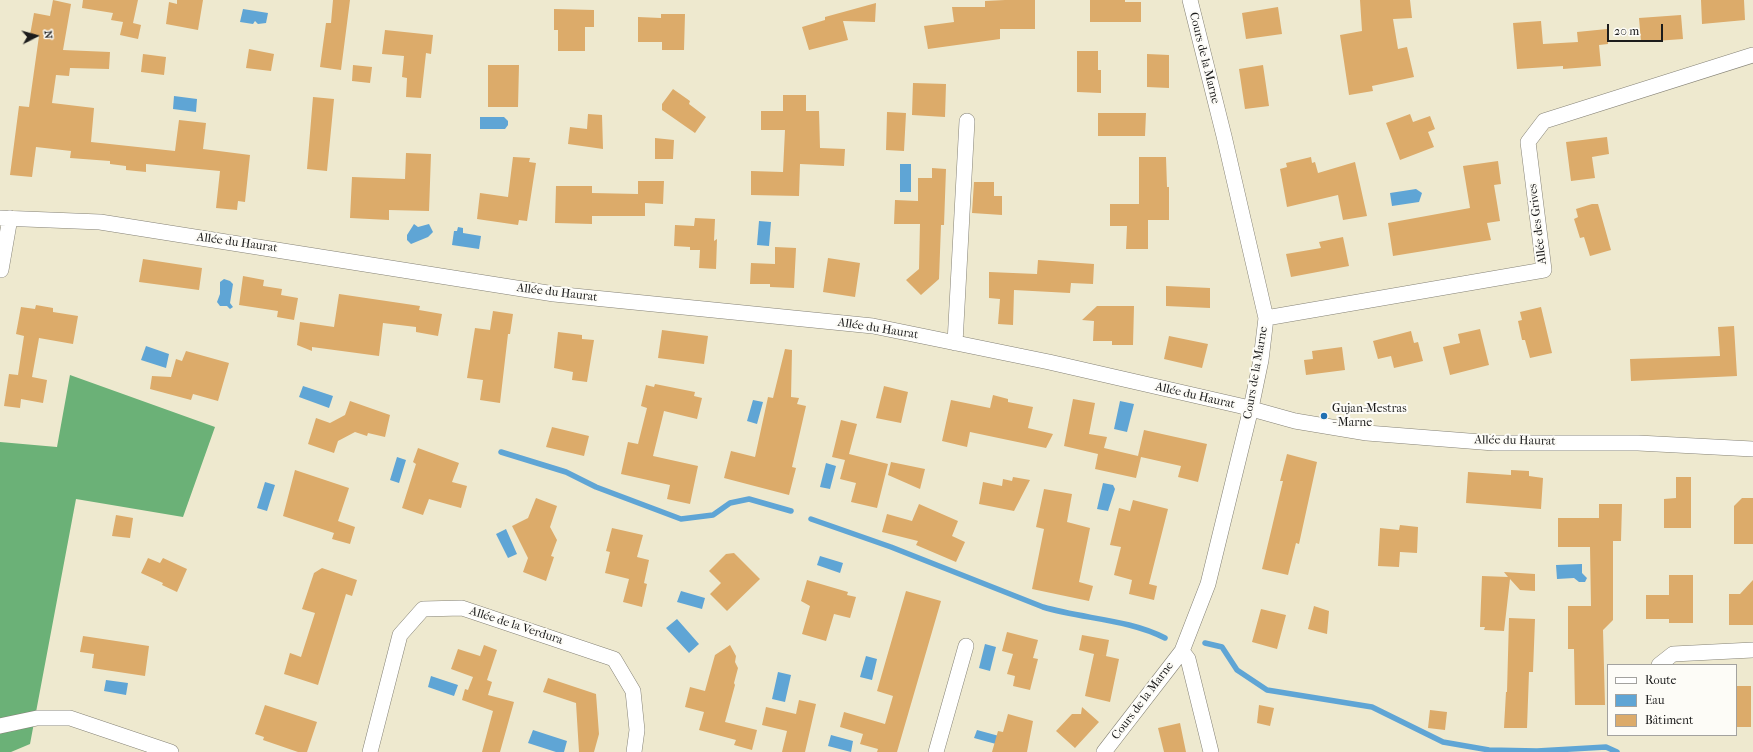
<!DOCTYPE html>
<html>
<head>
<meta charset="utf-8">
<style>
	body { margin:0 }
	#map { position:relative; width:1753px; height:752px; overflow:hidden; background:#eee9cf; font-family:"IM FELL French Canon",serif }
	canvas { display:block }
	.legend { position:absolute; left:1607px; top:664px; width:130px; height:72px; box-sizing:border-box; background:#fdfcf7; border:1px solid #a3a29f; margin:0; padding:5px 7px; list-style:none; font-size:12px; color:#1c1c1c }
	.legend li { display:flex; align-items:center; gap:8px; height:20px }
	.legend b { width:20px; border:1px solid #a3a29f }
	.north { position:absolute; left:16px; top:16px; width:40px; height:40px; -webkit-text-stroke:3px #fdfcf7; paint-order:stroke; rotate:84deg; font-size:11px; font-weight:700; line-height:16px; text-align:center; color:#1c1c1c }
	.north::after { content:''; display:block; margin:auto; width:14px; height:18px; background:#1c1c1c; clip-path:polygon(50% 0,100% 100%,50% 72%,0 100%) }
	.scale { position:absolute; left:1607px; top:24px; width:56px; height:18px; box-sizing:border-box; border:2px solid #1c1c1c; border-top:0; padding-left:5px; font-size:12px; line-height:14px; white-space:nowrap; color:#1c1c1c; -webkit-text-stroke:3px #fdfcf7; paint-order:stroke }
</style>
</head>
<body>
<div id="map">
<canvas width="1753" height="752"></canvas>
<ul class="legend">
<li><b style="height:5px;background:#fff"></b>Route</li>
<li><b style="height:11px;background:#5fa5d5"></b>Eau</li>
<li><b style="height:11px;background:#dcab6a"></b>Bâtiment</li>
</ul>
<div class="north">N</div>
<div class="scale">20 m</div>
</div>
<script>
const ctx = document.querySelector('canvas').getContext('2d');
ctx.lineJoin = 'round';
function paint(path, color) { ctx.fillStyle = color; ctx.fill(path, 'evenodd'); }
function strokePath(path, color, width, dash) { ctx.strokeStyle = color; ctx.lineWidth = width; ctx.lineCap = dash ? 'butt' : 'round'; ctx.setLineDash(dash || []); ctx.stroke(path); }
function label(font, color, halo, rows, align = 'center') {
  ctx.font = font + ' "IM FELL French Canon",serif'; ctx.lineWidth = 4; ctx.setLineDash([]); ctx.textBaseline = 'middle'; ctx.strokeStyle = halo; ctx.fillStyle = color; for (const [text, x, y, turn = 0] of rows) {
    ctx.save(); ctx.translate(x, y); ctx.rotate((+turn || 0) * Math.PI / 180); ctx.textAlign = isNaN(turn) ? turn : align; if (halo) ctx.strokeText(text, 0, 0); ctx.fillText(text, 0, 0); ctx.restore();
  }
}
paint(new Path2D(`
	M70,375L215,427L183,517L76,499L30,744L11,752H0V442L57,447Z`), '#6bb177');
paint(new Path2D(`
	M243,9L268,13L266,23L258,24L255,21L253,24L240,22Z
	M174,96L197,99L196,112L173,109Z
	M480,117H504L508,121V125L505,129H480Z
	M900,164H911V192H900Z
	M1416,189L1422,193L1419,202L1392,206L1390,193Z
	M759,221L771,222L769,246L757,245Z
	M414,224L418,227L429,224L433,232L428,237L411,244L407,240V235Z
	M458,227L463,228V233L481,236L479,249L452,245L454,231H457Z
	M224,279L230,281L233,284L230,303L233,307L230,309L227,306H220L217,302L220,294V282Z
	M146,346L169,354L166,368L141,360Z
	M303,386L333,396L329,408L299,397Z
	M753,400L763,402L757,424L747,421Z
	M1120,401L1134,404L1127,432L1114,429Z
	M397,457L406,460L399,483L390,480Z
	M826,463L836,466L830,489L820,487Z
	M265,482L275,485L267,511L257,508Z
	M1103,483L1113,485L1115,489L1108,511L1097,509Z
	M506,529L517,554L508,558L496,534Z
	M820,556L843,563L840,573L817,565Z
	M1582,564V573L1587,578L1585,582H1579L1574,578L1557,579L1556,565Z
	M681,591L705,598L702,609L677,602Z
	M677,619L699,644L689,653L666,628Z
	M985,644L996,647L990,671L979,668Z
	M866,656L877,659L872,680L860,677Z
	M778,672L791,675L785,702L772,699Z
	M431,676L458,685L454,696L428,687Z
	M106,680L128,683L126,695L104,691Z
	M533,730L567,741L564,752H556L528,743Z
	M977,730L999,736L996,744L974,738Z
	M831,735L853,741L851,752L828,746Z`), '#5fa5d5');
strokePath(new Path2D(`
	M501,452L566,472L596,487L681,519L713,515L730,503L749,499L791,511
	M811,519L891,547L1043,607C1083,619 1128,619 1165,638
	M1205,643L1222,647L1237,670L1267,690L1372,707L1443,742L1489,750L1537,751L1606,747L1617,752`), '#5fa5d5', 5.5);
paint(new Path2D(`
	M53,0L71,4L63,50L110,52L109,69L70,68L69,76L56,75L52,103L94,108L91,142L175,151L179,120L206,123L203,149L250,155L245,202L238,201L237,210L216,208L220,171L146,164V172L126,170V166L110,164V161L70,158L71,151L36,147L32,177L10,175L19,106L29,107L39,36L30,35L34,13L50,16Z
	M83,0H138L133,23L141,25L138,39L120,35L123,22L111,20L113,13L82,8Z
	M177,0H203L198,30L166,24L169,2L177,4Z
	M333,0H350L341,70L320,67L326,23H331Z
	M1005,0H1035V29H1000V39L928,49L924,26L954,22L952,7H985V1Z
	M1090,0H1125V2H1141V22H1090Z
	M1360,0H1410L1412,18L1393,19L1398,49L1407,47L1414,77L1372,86L1373,91L1349,95L1340,35L1362,31Z
	M1701,0H1744L1745,20L1702,24Z
	M876,3L875,22L843,21L848,40L809,50L802,27L825,20V17Z
	M1278,7L1282,34L1246,39L1242,13Z
	M554,9L594,10V27H585V51H558V30H554Z
	M661,14H685L684,50H662V42H638V17L661,18Z
	M1681,15L1683,39L1641,42L1639,18Z
	M1541,21L1543,44L1578,42L1577,32L1607,29L1608,44L1599,45L1601,66L1563,69V66L1517,69L1513,23Z
	M385,30L433,35L431,54L426,53L421,98L406,97L407,78L402,77L404,56L382,54Z
	M249,49L274,54L271,71L246,68Z
	M1077,51H1098V70H1101V93L1077,92Z
	M143,54L166,57L164,75L141,72Z
	M1147,54L1169,55V88L1147,87Z
	M353,65L372,67L370,83L352,81Z
	M488,65H519L518,107H488Z
	M1263,65L1269,106L1245,109L1239,69Z
	M913,83L946,84L945,117L912,115Z
	M673,89L690,101L689,104L706,117L695,133L662,110V104Z
	M783,95H806V111H819L820,148L845,149L844,166L800,164L799,196L751,195V171L783,172L785,130H761V111H783Z
	M313,97L334,99L327,171L307,169Z
	M887,112L906,113L904,151L886,150Z
	M1098,113H1146L1145,136H1098Z
	M588,114L602,115L603,149L568,144L570,127L587,129Z
	M1410,114L1413,122L1430,116L1435,129L1428,132L1434,147L1400,160L1386,123Z
	M1607,137L1609,154L1592,157L1595,178L1571,181L1566,142Z
	M655,138L674,140L673,159H655Z
	M406,153L431,154L429,211L389,210V220L350,218L352,177L405,179Z
	M513,157L530,158L529,162L536,163L527,221L519,220L518,225L477,219L480,193L508,197Z
	M1139,157H1166L1167,187H1169V220H1148V249H1126L1127,226H1110V204H1139Z
	M1311,157L1312,163L1315,162L1318,173L1355,162L1367,216L1343,220L1338,195L1287,207L1280,169L1287,167L1286,163Z
	M1498,161L1501,184L1494,185L1500,221L1487,223L1491,240L1393,256L1388,223L1470,208L1463,166Z
	M932,168L946,169L944,225H941L939,279L921,295L906,280L919,269L920,224H894L895,200L918,201V178H932Z
	M638,181H664L663,204L645,203V216H592V224L555,223L556,186H592V193L638,194Z
	M974,182H994V196H1002V215L972,213Z
	M1592,204H1598L1611,250L1590,256L1584,237L1580,238L1574,219L1578,217L1576,209Z
	M695,218L715,219L714,241L717,239L716,269L699,268L700,250H690V247L674,246L675,225L694,226Z
	M1343,237L1349,266L1291,277L1286,254L1321,248L1319,242Z
	M775,247L796,248L794,288L770,287V284H750L751,263L775,264Z
	M828,258L860,263L855,297L823,292Z
	M143,259L202,268L199,290L139,282Z
	M1038,260L1094,264L1093,284L1071,283L1070,293L1014,290L1013,325L998,324L1000,299L989,298V272L1037,274Z
	M243,276L264,280L263,286L282,289L281,295L298,298L294,320L277,317L278,311L239,305Z
	M1166,286L1210,288V308L1166,306Z
	M339,294L420,306L419,310L442,314L438,336L416,332V327L383,323L379,356L312,347V351L297,345L300,322L334,327Z
	M36,305L53,308V312L78,316L73,344L39,338L32,377L47,380L43,403L21,399L20,408L4,406L9,374L18,375L24,336L16,334L21,307L35,309Z
	M1097,306H1134L1133,345H1112V341H1093L1094,321L1082,320Z
	M1541,307L1552,353L1530,358L1525,340H1522L1518,321L1522,320L1520,312Z
	M493,311L513,314L510,334H508L500,403L480,400L483,380L467,378L475,328L490,330Z
	M1734,326L1737,376L1631,381L1630,359L1720,356L1718,327Z
	M1480,329L1489,365L1450,375L1443,347L1460,343L1458,334Z
	M662,330L708,336L704,364L658,358Z
	M1411,331L1414,343L1418,342L1423,361L1394,368L1391,356L1378,359L1373,341Z
	M558,332L582,335V339L594,340L587,382L572,380L573,372L554,368Z
	M1169,336L1208,344L1202,368L1164,359Z
	M1342,347L1345,370L1306,375L1304,360L1313,359L1312,351Z
	M785,349L792,350L791,397L799,398L797,404L806,406L792,467L796,468L789,495L724,478L731,451L755,457L768,397L773,398Z
	M186,351L229,363L218,401L193,394L191,400L150,389L152,376L171,377L176,359L182,361Z
	M655,384L695,392L694,396L702,398L697,419L664,411L653,456L698,466L690,504L667,499L670,485L621,474L628,442L638,444L647,408L641,406L646,385L654,387Z
	M884,386L908,392L901,423L876,418Z
	M993,395L1008,399V402L1033,407L1028,428L1053,434L1046,448L970,432L967,447L942,441L951,400L990,408Z
	M1073,399L1095,403L1089,434L1107,437L1104,448L1138,456L1144,430L1207,444L1198,482L1178,477L1181,466L1141,457L1136,478L1095,469L1098,454L1064,446Z
	M350,401L390,415L385,437L368,433L367,436L355,432L338,441L334,453L308,444L316,418L330,423L345,415Z
	M841,420L857,424L849,454L888,464L877,508L851,502L856,483L840,479L845,460L832,457Z
	M552,427L589,436L584,456L546,447Z
	M418,448L459,463L452,482L467,486L461,508L429,499L423,515L402,508L416,464L413,462Z
	M1287,454L1317,462L1299,544L1296,543L1288,575L1262,569L1283,481H1280Z
	M891,462L925,469L920,489L888,475Z
	M295,470L349,488L338,521L355,527L350,544L332,539L334,533L283,516Z
	M1511,470L1529,471V476L1543,478L1541,509L1466,503L1468,472L1511,475Z
	M1013,477L1030,480L1014,511L979,504L983,482L1002,486L1003,479L1012,481Z
	M1676,477H1691V528H1664V499L1676,498Z
	M1044,489L1072,494L1067,522L1090,528L1079,582L1093,586L1089,601L1032,589L1044,529L1036,527Z
	M536,498L557,506L550,527L557,540L551,556L554,557L546,581L523,572L528,558L512,526L528,518Z
	M1742,498H1753V544H1734V506Z
	M1133,500L1168,509L1149,584L1157,586L1154,600L1129,594L1132,580L1114,575L1121,547L1110,545L1119,508L1130,511Z
	M919,504L958,521L952,536L965,542L956,562L916,545L918,541L882,532L887,514L912,521Z
	M1599,504H1622L1621,541H1613V620L1603,630L1605,705H1575L1574,649H1568V606H1591L1590,547H1558V518H1599Z
	M116,515L133,518L130,538L112,536Z
	M1400,525L1418,527L1417,553L1400,552L1399,567L1378,566L1380,528L1399,530Z
	M612,528L643,535L637,557L649,560L644,583L647,584L642,607L623,602L629,579L605,573L610,552L606,551Z
	M734,553L760,579L727,611L710,594L721,583L709,571L726,554Z
	M148,558L160,563L163,558L187,569L177,592L162,585L163,583L141,573Z
	M322,568L357,580L352,596L346,594L318,685L284,674L290,653L301,657L315,613L302,609L314,573Z
	M1504,572L1535,574V591L1520,590L1510,579L1504,631L1484,630L1485,627H1480L1482,576L1508,577Z
	M1669,575H1693V623H1669V619H1646V595H1669Z
	M807,580L848,592L847,595L856,597L850,618L834,614L826,641L802,634L810,606L801,601Z
	M1753,580V625H1729V594H1740Z
	M906,591L941,601L897,752H877L878,749L860,744L863,734L840,727L844,712L885,724L893,696L877,691Z
	M1314,606L1329,611L1327,634L1308,629Z
	M1261,609L1286,615L1277,649L1252,642Z
	M1509,618L1535,619L1533,672H1529L1527,728H1504L1506,692H1507Z
	M1007,632L1038,640L1033,658L1038,659L1030,690L1013,686L1015,676L1007,674L1013,654L1002,651Z
	M1082,635L1109,640L1106,656L1097,654L1119,659L1110,702L1085,696L1094,654L1079,650Z
	M83,636L149,646L145,676L92,668L94,654L80,652Z
	M484,645L497,650L487,680L492,682L488,695L514,702L500,752H482L493,711L462,700L465,689L468,690L473,677L451,669L458,649L480,656Z
	M730,645L736,656L735,662L738,668L734,683L735,685L725,722L757,730L752,750L734,745L736,740L699,730L704,712L685,707L690,687L705,691L715,655Z
	M548,678L596,694L599,734L594,752H579L576,703L543,692Z
	M1736,686H1751V727H1736Z
	M799,700L816,704L805,752H782L787,731L762,725L766,707L796,714Z
	M265,705L317,722L307,752H298L263,740L264,737L255,734Z
	M1259,705L1274,708L1270,726L1257,723Z
	M1082,707L1099,722L1075,748L1056,731L1072,714H1081Z
	M1430,710L1447,712L1445,730L1428,728Z
	M1008,714L1033,721L1027,752H992L998,731L1003,732Z
	M1180,723L1186,752H1164L1158,728Z`), '#dcab6a');
const street = new Path2D(`
	M0,218L100,222L554,294L873,326L1049,362L1241,406L1295,421L1367,433L1494,443H1638L1753,449
	M1,270L10,218
	M1266,318L1544,270L1528,142L1544,121L1753,55
	M955,343L967,121
	M1182,651L1188,659L1211,752
	M1659,665L1673,654L1753,650
	M0,726L37,718H70L171,752
	M370,752L400,635L423,609L462,608L614,659L633,691L637,730L634,752
	M936,752L966,646
	M1104,752L1182,651L1208,584L1251,408L1261,360L1266,318L1224,136L1190,0`);
strokePath(street, '#858276', 16);
strokePath(street, '#fff', 15);
for (const [x, y, r, color] of [
	[1324,416,4,"#1f6fb2"]
]) { const dot = new Path2D(); dot.arc(x, y, r, 0, 2 * Math.PI); ctx.fillStyle = color; ctx.fill(dot); strokePath(dot, '#fdfcf7', 1.5); }
label('12px', '#1c1c1c', '#fdfcf7', [
	["Cours de la Marne",1204,58,76],
	["Allée des Grives",1538,224,-97],
	["Allée du Haurat",237,243,8],
	["Allée du Haurat",557,293,7],
	["Allée du Haurat",878,329,9],
	["Cours de la Marne",1256,373,-80],
	["Allée du Haurat",1195,396,13],
	["Allée du Haurat",1515,441,1],
	["Allée de la Verdura",516,626,18],
	["Cours de la Marne",1143,701,-53]
]);
label('12px', '#1c1c1c', '#fdfcf7', [
	["Gujan-Mestras",1332,409],
	["- Marne",1332,423]
], 'left');
</script>
</body>
</html>
